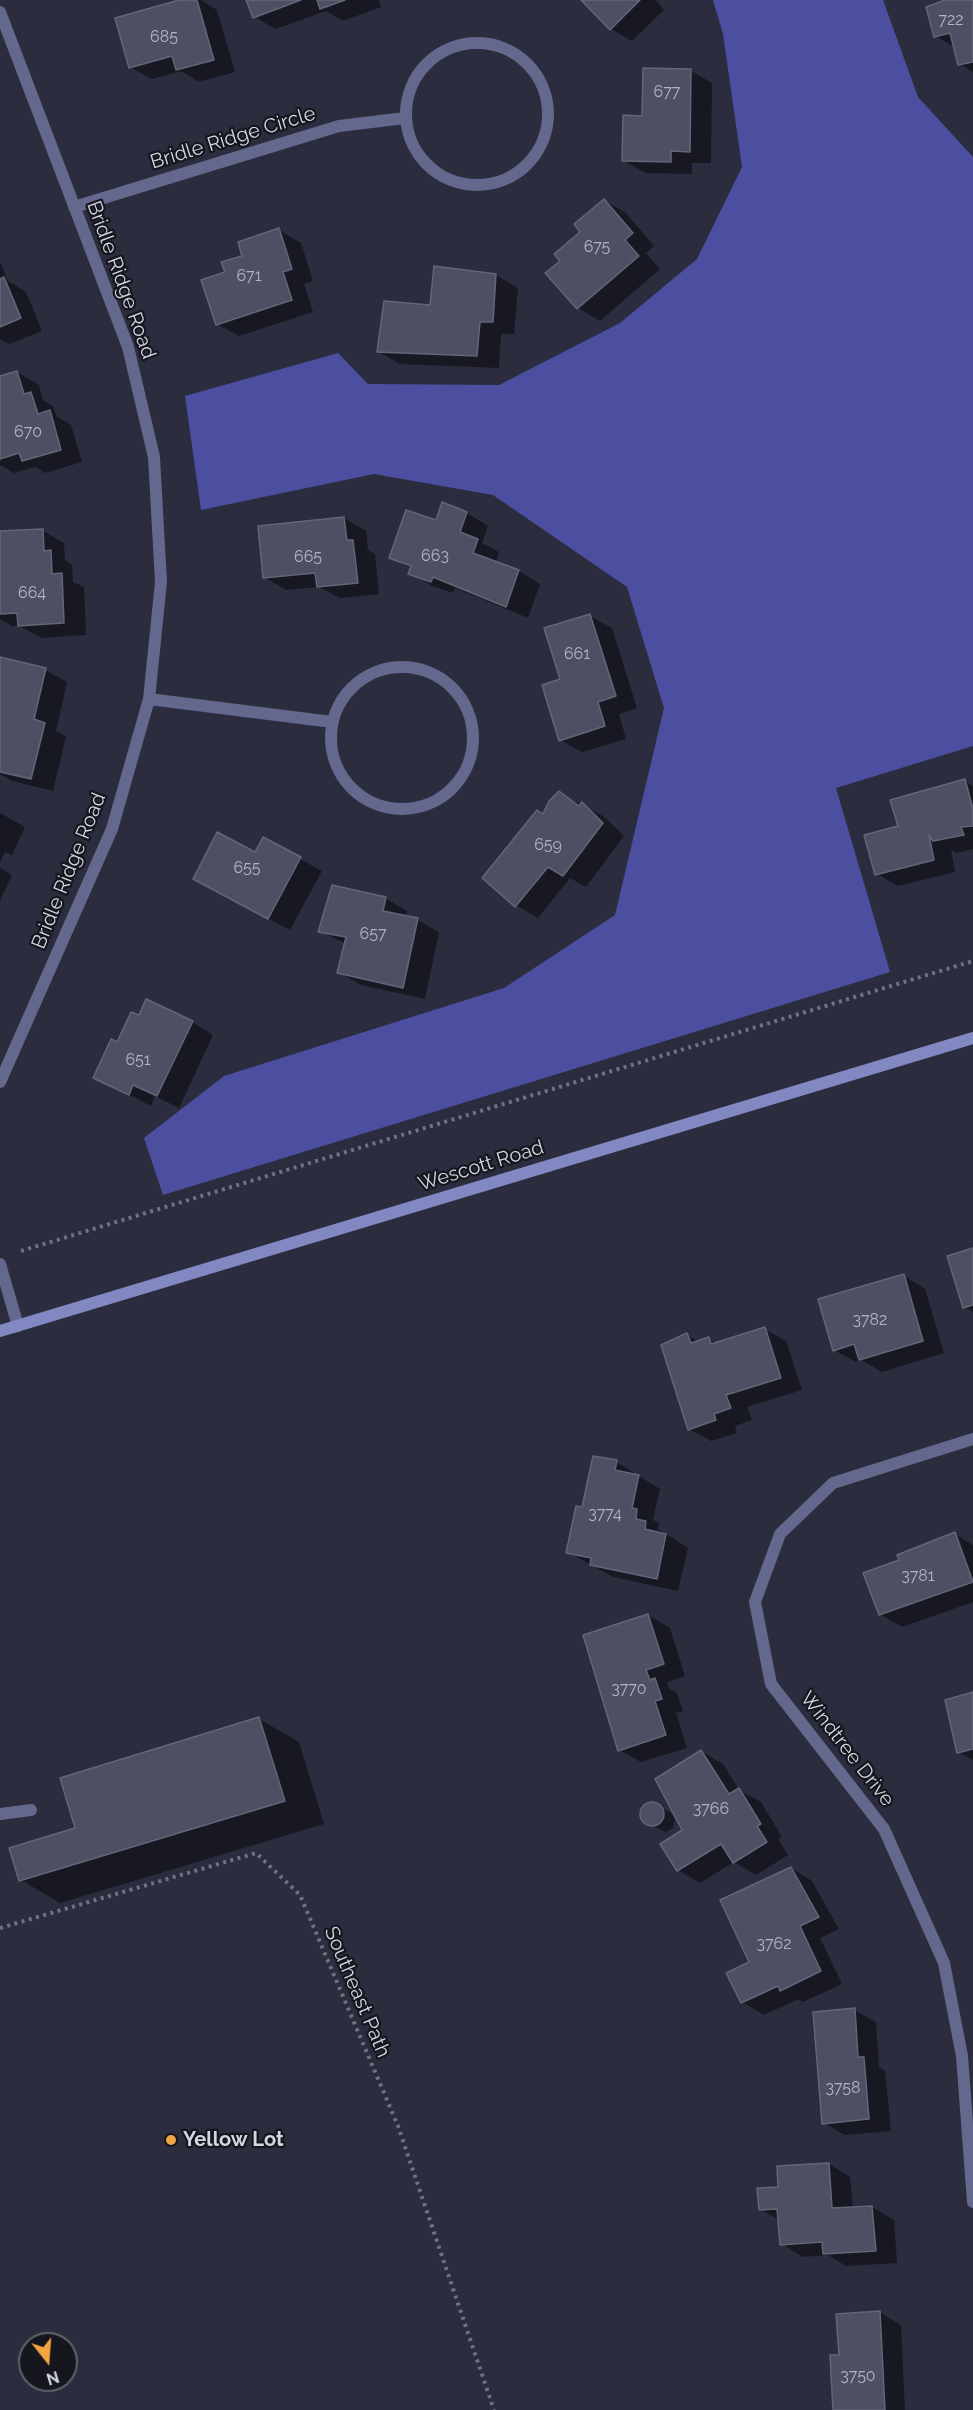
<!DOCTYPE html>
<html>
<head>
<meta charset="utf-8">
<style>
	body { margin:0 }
	#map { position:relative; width:973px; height:2410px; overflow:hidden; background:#2b2d3e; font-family:Raleway,sans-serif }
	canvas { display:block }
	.north { position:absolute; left:18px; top:2332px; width:60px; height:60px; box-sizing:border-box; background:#15161e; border:2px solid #61636c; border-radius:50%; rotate:163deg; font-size:16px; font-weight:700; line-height:24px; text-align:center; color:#d4d6e1 }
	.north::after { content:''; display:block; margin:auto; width:21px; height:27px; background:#f3a442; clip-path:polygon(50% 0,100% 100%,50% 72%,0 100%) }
</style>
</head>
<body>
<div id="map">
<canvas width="973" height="2410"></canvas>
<div class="north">N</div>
</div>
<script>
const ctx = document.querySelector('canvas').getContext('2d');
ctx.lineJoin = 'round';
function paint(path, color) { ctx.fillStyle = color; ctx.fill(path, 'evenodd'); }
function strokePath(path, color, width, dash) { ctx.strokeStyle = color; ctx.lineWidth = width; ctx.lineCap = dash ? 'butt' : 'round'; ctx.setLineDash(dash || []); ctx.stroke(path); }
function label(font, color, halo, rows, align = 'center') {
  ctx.font = font + ' Raleway,sans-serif'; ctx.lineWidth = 4.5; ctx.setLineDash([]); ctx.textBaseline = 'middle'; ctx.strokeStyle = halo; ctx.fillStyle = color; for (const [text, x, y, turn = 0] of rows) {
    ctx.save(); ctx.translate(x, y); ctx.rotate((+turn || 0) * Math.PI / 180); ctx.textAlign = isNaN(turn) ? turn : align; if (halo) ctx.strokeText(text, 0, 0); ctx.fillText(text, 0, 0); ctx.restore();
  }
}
paint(new Path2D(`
	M713,0H883L918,97L973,157V746L836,788L890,972L163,1195L144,1138L224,1076L504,988L615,915L664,708L627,587L493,495L374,474L201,510L185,396L338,353L368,384L499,385L620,323L697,259L742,167L723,34Z`), '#4c4f9f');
paint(new Path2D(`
	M185,0H201L217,10L235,72L199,82L181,71L152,79L130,67Z
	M248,0H379L381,7L343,21L326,11L276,29L254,17Z
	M583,0H656L664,10L632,41L611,29Z
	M947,0H973V72L960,64L956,48L935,36Z
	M690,70L712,83L711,163H692V174L646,173L624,161L644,117Z
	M604,200L626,213L654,246L646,253L660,269L600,321L578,308L548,273L562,261Z
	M279,230L301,243L313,281L304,284L313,312L239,336L217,324L226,273Z
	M0,262L8,281L26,292L42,331L9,344L0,339Z
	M496,275L518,288L514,334H501L499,368L400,364L378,351L431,307Z
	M17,372L39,385L43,400L53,406L56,416L71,425L82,462L45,473L35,467L14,473L0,465V377Z
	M442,504L467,513L488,526L482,543L499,552L496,563L519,571L540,584L528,618L455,588L453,593L432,586L410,573L412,569L391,557L437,522Z
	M344,518L366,531L368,550L375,554L379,594L340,598L319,587L286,590L264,577Z
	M42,530L64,543L65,560L72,565L73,582L84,587L86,635L41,638L20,626H12L0,619V532Z
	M590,616L612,628L637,708L619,714L626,739L582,752L560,740L562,680Z
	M0,659L45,670L67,682L56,731L66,736L53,791L12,781L0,774Z
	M965,781L973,786V849L957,853L951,849L955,872L898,886L877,874L900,827Z
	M559,793L603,816L624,836L586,887L570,878L538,918L516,905L544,815Z
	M0,813L25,827L12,855L5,852L0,862Z
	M255,854L300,859L322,871L290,930L216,891Z
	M0,868L12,875L0,901Z
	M385,898L407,911L406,917L417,920L439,932L425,999L361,985L339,972L346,944L320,931Z
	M140,1017L192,1022L213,1035L179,1108L155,1096L151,1106L94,1077Z
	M973,1250V1312L965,1307Z
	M904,1276L925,1289L944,1353L882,1372L862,1360L856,1362L834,1350Z
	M764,1329L786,1341L802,1390L747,1407L752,1420L735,1426L737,1433L711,1441L689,1429L687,1335L699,1342L709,1339L718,1344Z
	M616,1462L660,1489L653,1520L659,1523L658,1529L688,1548L678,1591L613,1577L568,1552L583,1509Z
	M955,1534L973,1545V1602L902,1627L880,1614L901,1560Z
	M648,1615L670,1628L685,1676L667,1682L669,1688L677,1693L683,1711L676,1713L687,1748L641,1762L619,1750Z
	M973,1693V1760L959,1752Z
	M259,1719L299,1742L324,1824L60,1903L21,1880Z
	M701,1751L723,1764L739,1790L761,1802L782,1837L778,1839L788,1855L756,1875L734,1862L700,1883L678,1870L662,1844L684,1831Z
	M651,1803L670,1812L675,1819L673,1828L666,1832L646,1823L642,1816L643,1808Z
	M791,1868L812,1881L839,1929L820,1938L842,1984L803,2002L798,1999L764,2015L742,2002L751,1963Z
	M854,2010L876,2022L879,2067L885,2071L891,2131L845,2135L824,2123Z
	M829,2164L850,2177L853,2209L872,2207L894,2220L897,2263L846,2266L828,2255L803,2257L782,2244L780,2221L760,2209L779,2188Z
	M879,2312L901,2325L905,2410H835L841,2356Z`), '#0007');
const building = new Path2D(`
	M179,0H197L214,60L176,70L172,56L129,68L115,18Z
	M246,0H301L253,18Z
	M317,0H345L320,9Z
	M581,0H640L610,30Z
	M945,0H973V62L958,65L950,33L934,37L926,7Z
	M643,68L691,69L690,152L671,151V162L622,161L623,115L642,116Z
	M604,199L633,233L625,240L639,256L577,309L545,273L560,261L554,254L580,232L574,224Z
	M279,228L292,269L283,272L292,300L216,325L201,280L225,272L221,262L242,256L238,242Z
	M434,266L496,274L493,322H480L477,356L377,352L384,301L430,305Z
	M4,277L21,318L0,327V279Z
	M17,371L24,394L31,392L38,414L50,410L61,450L22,461L19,453L0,459V376Z
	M442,502L467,512L460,532L478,539L473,553L519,570L506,607L433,577L431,582L408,574L411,566L389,558L406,510L436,520Z
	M344,517L347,540H353L358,583L317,587L315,573L263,578L258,526Z
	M43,529L44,551L51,550L52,574L62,573L64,623L18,626L17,613L0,614V531Z
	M590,614L616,696L598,702L605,726L559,741L542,685L560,679L544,628Z
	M0,657L46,668L34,719L45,723L31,779L0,772Z
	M965,779L973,809V826L961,827L964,835L933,841L929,835L934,860L875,875L864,835L898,826L890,800Z
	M559,791L579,806L582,802L603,823L563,876L548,867L515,907L482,878L537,810L543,814L549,801Z
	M217,832L255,852L263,837L301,857L268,919L193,879Z
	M332,885L386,897L383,911L418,918L403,988L337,973L346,937L318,932Z
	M146,999L193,1021L157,1096L133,1085L129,1095L93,1078L111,1039L117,1042L131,1012L139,1015Z
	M973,1248V1305L963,1308L947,1256Z
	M904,1274L923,1341L859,1360L854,1344L833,1351L818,1299Z
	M765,1327L781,1378L726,1395L731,1408L714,1414L716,1420L688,1430L661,1345L687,1333L691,1343L709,1337L711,1344Z
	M593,1456L617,1460L615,1470L639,1475L632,1508L637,1509L636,1519L646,1521L645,1529L666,1534L657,1579L590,1565L591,1558L566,1553L576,1506L582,1507Z
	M955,1532L973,1582L879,1615L863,1573L899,1560L897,1555Z
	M648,1614L664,1664L646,1670L650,1680L655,1678L662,1699L655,1701L666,1735L618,1751L583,1635Z
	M973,1692V1749L957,1753L945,1700Z
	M259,1717L285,1801L19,1881L9,1848L75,1828L60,1778Z
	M701,1750L729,1794L739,1788L761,1824L757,1826L767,1842L733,1863L721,1844L677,1871L660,1844L682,1830L655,1779Z
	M640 1814a12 12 0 1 1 24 0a12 12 0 1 1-24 0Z
	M791,1867L819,1917L800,1926L821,1971L780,1991L778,1986L741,2003L726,1973L749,1962L720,1900Z
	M855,2008L858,2057H864L869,2119L822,2124L813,2012Z
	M829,2163L832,2208L872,2206L876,2251L823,2254L822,2242L780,2245L777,2209L759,2210L757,2188L778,2187L777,2166Z
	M880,2311L885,2410H833L830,2355H839L836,2314Z`);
paint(building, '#4d4f62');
strokePath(building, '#636679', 1.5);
strokePath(new Path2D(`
	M21,1251L973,961
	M0,1928L256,1853L300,1895L398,2126L494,2410`), '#707281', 4, [3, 4.5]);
strokePath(new Path2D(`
	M0,1814L31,1810`), '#64688d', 12);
strokePath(new Path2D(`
	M0,12L128,347L154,457L161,582L149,699L112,829L0,1082
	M406 114a71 71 0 1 1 142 0a71 71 0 1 1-142 0Z
	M74,207L339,126L405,118
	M331 738a71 71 0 1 1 142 0a71 71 0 1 1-142 0Z
	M149,699L332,722
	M0,1264L18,1326
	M973,1439L833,1483L780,1534L755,1602L771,1684L884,1829L944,1963L962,2056L973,2202`), '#64688d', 12);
strokePath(new Path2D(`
	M0,1331L973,1038`), '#8288c2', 12);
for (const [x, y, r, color] of [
	[171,2140,6,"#f3a442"]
]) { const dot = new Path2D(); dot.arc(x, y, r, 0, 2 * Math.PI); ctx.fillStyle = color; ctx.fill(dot); strokePath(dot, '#15161e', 2); }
label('16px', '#b2b4c1', null, [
	["722",951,20],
	["685",164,37],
	["677",667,92],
	["675",597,247],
	["671",249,276],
	["670",28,432],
	["663",435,556],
	["665",308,557],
	["664",32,593],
	["661",577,654],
	["659",548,845],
	["655",247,868],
	["657",373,934],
	["651",138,1060],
	["3782",870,1320],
	["3774",605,1514],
	["3781",918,1576],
	["3770",629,1689],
	["3766",711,1809],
	["3762",774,1944],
	["3758",843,2088],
	["3750",858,2376]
]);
label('20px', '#d4d6e1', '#15161e', [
	["Bridle Ridge Circle",233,138,-17],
	["Bridle Ridge Road",121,280,70],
	["Bridle Ridge Road",69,871,-68],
	["Wescott Road",481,1166,-17],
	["Windtree Drive",847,1749,52],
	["Southeast Path",357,1992,67]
]);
label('bold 20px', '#d4d6e1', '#15161e', [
	["Yellow Lot",183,2140]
], 'left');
</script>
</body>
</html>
